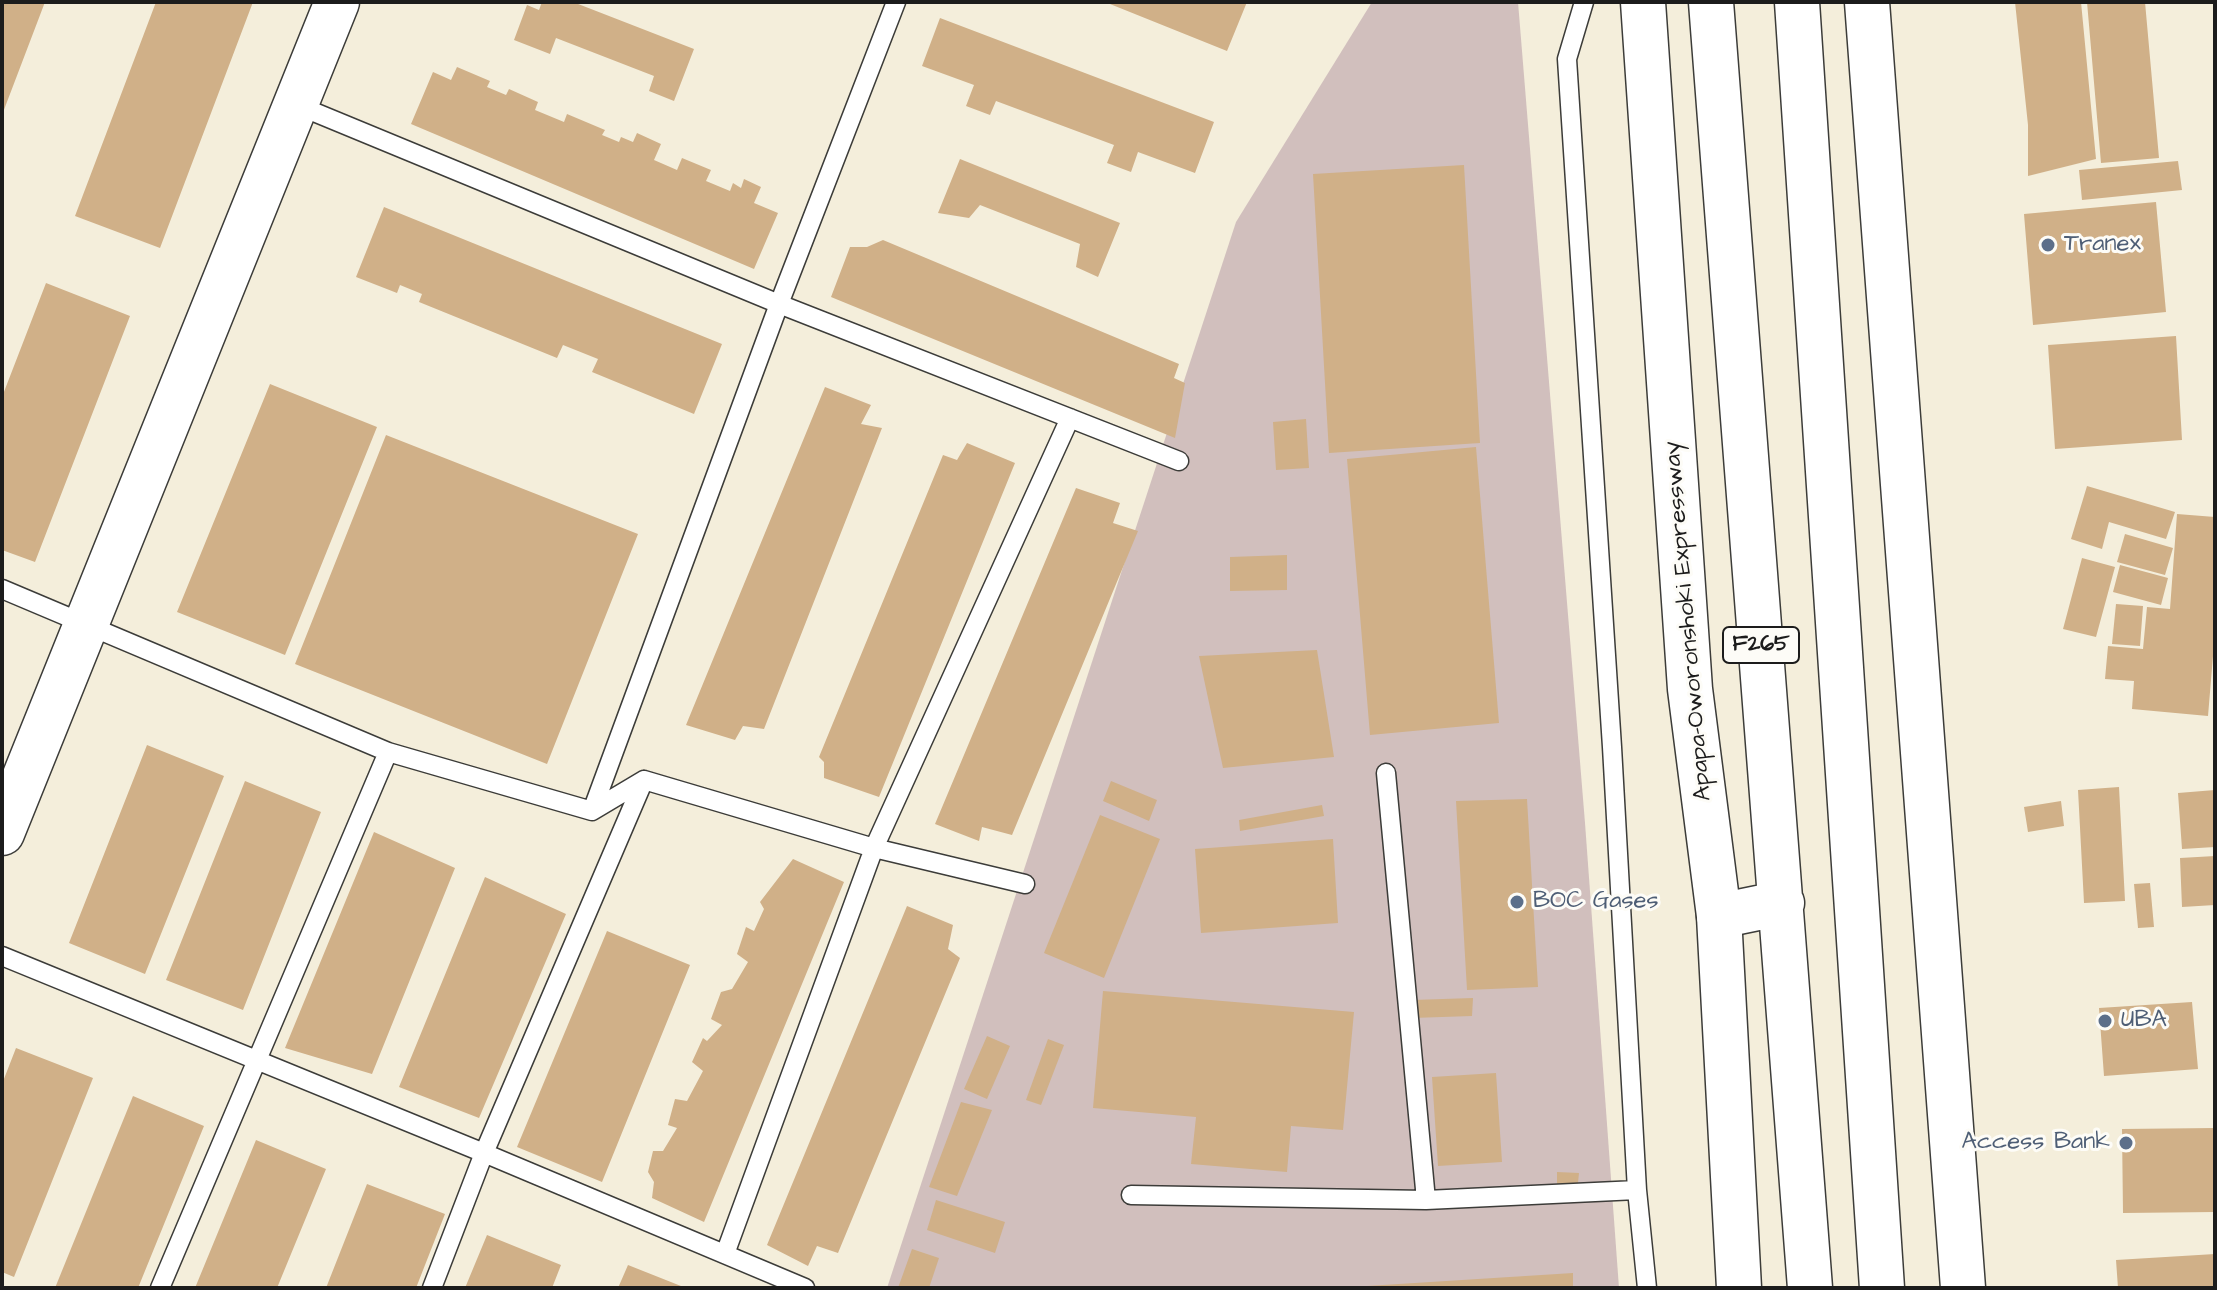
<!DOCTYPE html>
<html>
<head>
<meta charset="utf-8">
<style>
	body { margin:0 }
	#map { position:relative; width:2217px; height:1290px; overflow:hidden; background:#f4eedb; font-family:"Architects Daughter",sans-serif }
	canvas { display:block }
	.frame { position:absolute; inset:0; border:4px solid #1c1c1c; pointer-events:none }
</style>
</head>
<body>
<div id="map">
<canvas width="2217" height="1290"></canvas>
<div class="frame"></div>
</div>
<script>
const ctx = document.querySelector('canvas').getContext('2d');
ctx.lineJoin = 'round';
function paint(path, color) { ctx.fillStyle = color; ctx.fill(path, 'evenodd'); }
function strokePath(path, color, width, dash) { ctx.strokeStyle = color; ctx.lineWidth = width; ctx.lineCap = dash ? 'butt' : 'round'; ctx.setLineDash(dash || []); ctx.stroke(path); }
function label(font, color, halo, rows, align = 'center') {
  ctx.font = font + ' "Architects Daughter",sans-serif'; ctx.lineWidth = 6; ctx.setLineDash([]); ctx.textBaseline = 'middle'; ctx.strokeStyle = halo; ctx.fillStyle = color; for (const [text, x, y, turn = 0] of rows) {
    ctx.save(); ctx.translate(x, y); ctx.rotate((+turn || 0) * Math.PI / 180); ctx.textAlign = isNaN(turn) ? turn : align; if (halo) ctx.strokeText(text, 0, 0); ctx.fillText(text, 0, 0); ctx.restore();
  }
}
paint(new Path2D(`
	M1372,2H1518L1585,823L1619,1288H887L1236,222Z`), '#d1bfbd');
paint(new Path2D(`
	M2,2H45L2,115Z
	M156,2H253L160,248L75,216Z
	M542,2H573L694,49L674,101L649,91L654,76L556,38L550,54L514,40L527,5L539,10Z
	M1105,2H1247L1227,51Z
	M2015,2H2081L2096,159L2028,176V125Z
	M2087,2H2145L2159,158L2101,163Z
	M940,18L1214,122L1195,173L1138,152L1131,172L1107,163L1114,145L996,101L990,115L966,106L974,85L922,66Z
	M457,67L490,81L487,87L506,95L509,89L538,102L535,110L564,122L567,114L605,130L602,135L619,142L621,137L633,142L637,133L661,144L654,160L677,170L682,158L711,170L706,181L730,191L733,183L741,188L744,179L761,187L754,203L778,213L754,269L411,124L433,72L451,80Z
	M960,159L1120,223L1098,277L1076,267L1080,244L980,205L969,218L938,213Z
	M2178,161L2182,190L2082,200L2079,170Z
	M1464,165L1480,443L1329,453L1313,174Z
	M2156,202L2166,312L2033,325L2024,214Z
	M384,207L722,344L694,414L592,372L598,359L563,345L557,358L419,302L422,294L400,285L397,293L356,277Z
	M883,240L1179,364L1174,378L1185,383L1175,438L831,297L850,247H867Z
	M46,283L130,316L35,562L2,550V397Z
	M2176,336L2182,440L2055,449L2048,345Z
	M270,384L377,427L285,655L177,612Z
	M825,387L871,405L861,424L882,428L764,729L743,726L735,740L686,725Z
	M1306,419L1309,468L1276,470L1273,422Z
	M386,435L638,534L547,764L295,664Z
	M967,443L1015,463L879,797L824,778V762L819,757L943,455L957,460Z
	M1476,447L1499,723L1370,735L1347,459Z
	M2087,486L2175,512L2166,539L2109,522L2102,549L2071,539Z
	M1076,488L1120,503L1113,523L1138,531L1012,835L982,827L979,841L935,824Z
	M2177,514L2215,517V632L2208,716L2132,709L2134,681L2105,679L2108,646L2143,649L2147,607L2170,609Z
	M2125,534L2173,548L2165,575L2117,562Z
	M1287,555V590L1230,591V557Z
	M2082,558L2115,567L2096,637L2063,629Z
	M2120,565L2168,578L2161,605L2113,592Z
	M2116,604L2143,606L2140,646L2112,644Z
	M1317,650L1334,757L1223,768L1199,656Z
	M147,745L224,776L145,974L69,943Z
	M245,781L321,812L243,1010L166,980Z
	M1111,781L1157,800L1149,821L1103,801Z
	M2119,787L2125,901L2084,903L2078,790Z
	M2215,790V847L2182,849L2178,793Z
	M1527,799L1538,987L1467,990L1456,801Z
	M2061,801L2064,826L2028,832L2024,807Z
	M1322,805L1324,816L1240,831L1239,820Z
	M1100,815L1160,839L1104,978L1044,953Z
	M374,832L455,868L372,1074L285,1048Z
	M1333,839L1338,923L1201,933L1195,849Z
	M2215,856V905L2182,907L2180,858Z
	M793,859L844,882L704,1222L652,1198L654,1182L648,1172L653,1151H663L677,1128L668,1125L675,1099L687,1101L703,1071L692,1062L703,1038L707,1041L722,1025L711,1019L721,992L732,989L748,962L737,954L746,927L754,931L764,909L760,902Z
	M485,877L566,914L479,1118L399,1087Z
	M2150,883L2154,927L2138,928L2134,884Z
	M907,906L953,925L948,949L960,958L838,1253L817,1246L808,1266L767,1245Z
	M607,931L690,965L602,1182L517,1147Z
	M1103,991L1354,1012L1343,1130L1291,1126L1287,1172L1191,1164L1196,1117L1093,1108Z
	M1473,998L1472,1016L1412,1018V1000Z
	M2192,1002L2198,1069L2104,1076L2099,1008Z
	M987,1036L1010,1046L987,1099L964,1089Z
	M1048,1039L1064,1045L1041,1105L1026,1100Z
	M16,1048L93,1078L14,1277L2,1272V1084Z
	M1496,1073L1502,1162L1438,1166L1432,1077Z
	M133,1096L204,1126L138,1288H55Z
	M961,1102L992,1110L957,1196L929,1187Z
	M2215,1128V1212L2123,1213L2122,1129Z
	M256,1140L326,1169L277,1288H195Z
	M1557,1172L1579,1173L1577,1192L1557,1191Z
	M367,1184L445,1214L416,1288H326Z
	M936,1200L1005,1222L995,1253L927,1230Z
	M487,1235L561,1265L552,1288H465Z
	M912,1249L939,1258L929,1288H898Z
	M2215,1254V1288H2118L2116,1260Z
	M628,1265L686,1288H618Z
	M1573,1273V1288H1368L1367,1286Z`), '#d0b088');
const lane = new Path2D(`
	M1584,2L1567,59L1612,747L1637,1190L1647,1288
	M297,105L779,304L1179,461
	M2,589L388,752L592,811L644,780L484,1153L432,1288
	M1386,773L1426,1200L1637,1190
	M644,780L874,848L1025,884
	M592,811L779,304L896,2
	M2,956L484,1153L805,1288
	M1131,1195L1426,1200
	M725,1254L874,848L1070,418
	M160,1288L388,752`);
const secondary = new Path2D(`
	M2,833L337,2`);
const primary = new Path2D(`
	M1643,2L1690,689L1719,916L1739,1288
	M1867,2L1963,1288`);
const highway = new Path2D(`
	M1711,2L1810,1288
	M1797,2L1882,1288
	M1719,916L1782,903`);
strokePath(lane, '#3c3c39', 21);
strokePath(secondary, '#3c3c39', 47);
strokePath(primary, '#3c3c39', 47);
strokePath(highway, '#3c3c39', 47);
strokePath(lane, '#fff', 18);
strokePath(secondary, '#fff', 44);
strokePath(primary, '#fff', 44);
strokePath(highway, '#fff', 44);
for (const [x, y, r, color] of [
	[2048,245,8,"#5c6f8a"],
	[1517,902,8,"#5c6f8a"],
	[2105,1021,8,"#5c6f8a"],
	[2126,1143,8,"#5c6f8a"]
]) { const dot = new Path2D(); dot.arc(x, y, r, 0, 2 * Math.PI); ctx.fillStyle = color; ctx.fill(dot); strokePath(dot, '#fdfcf7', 3); }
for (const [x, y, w] of [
	[1761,645,76]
]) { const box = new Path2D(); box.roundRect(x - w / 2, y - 18, w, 36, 6); ctx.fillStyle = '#fdfcf7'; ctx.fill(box); strokePath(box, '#1c1c1c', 2); }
label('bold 22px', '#1c1c1c', null, [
	["F265",1761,645]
]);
label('24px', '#4e5e75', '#fdfcf7', [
	["Tranex",2064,245],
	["BOC Gases",1533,902],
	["UBA",2121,1021],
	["Access Bank",2110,1143,"right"]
], 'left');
label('24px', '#1c1c1c', '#fdfcf7', [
	["Apapa-Oworonshoki Expressway",1689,621,-95]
]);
</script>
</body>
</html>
